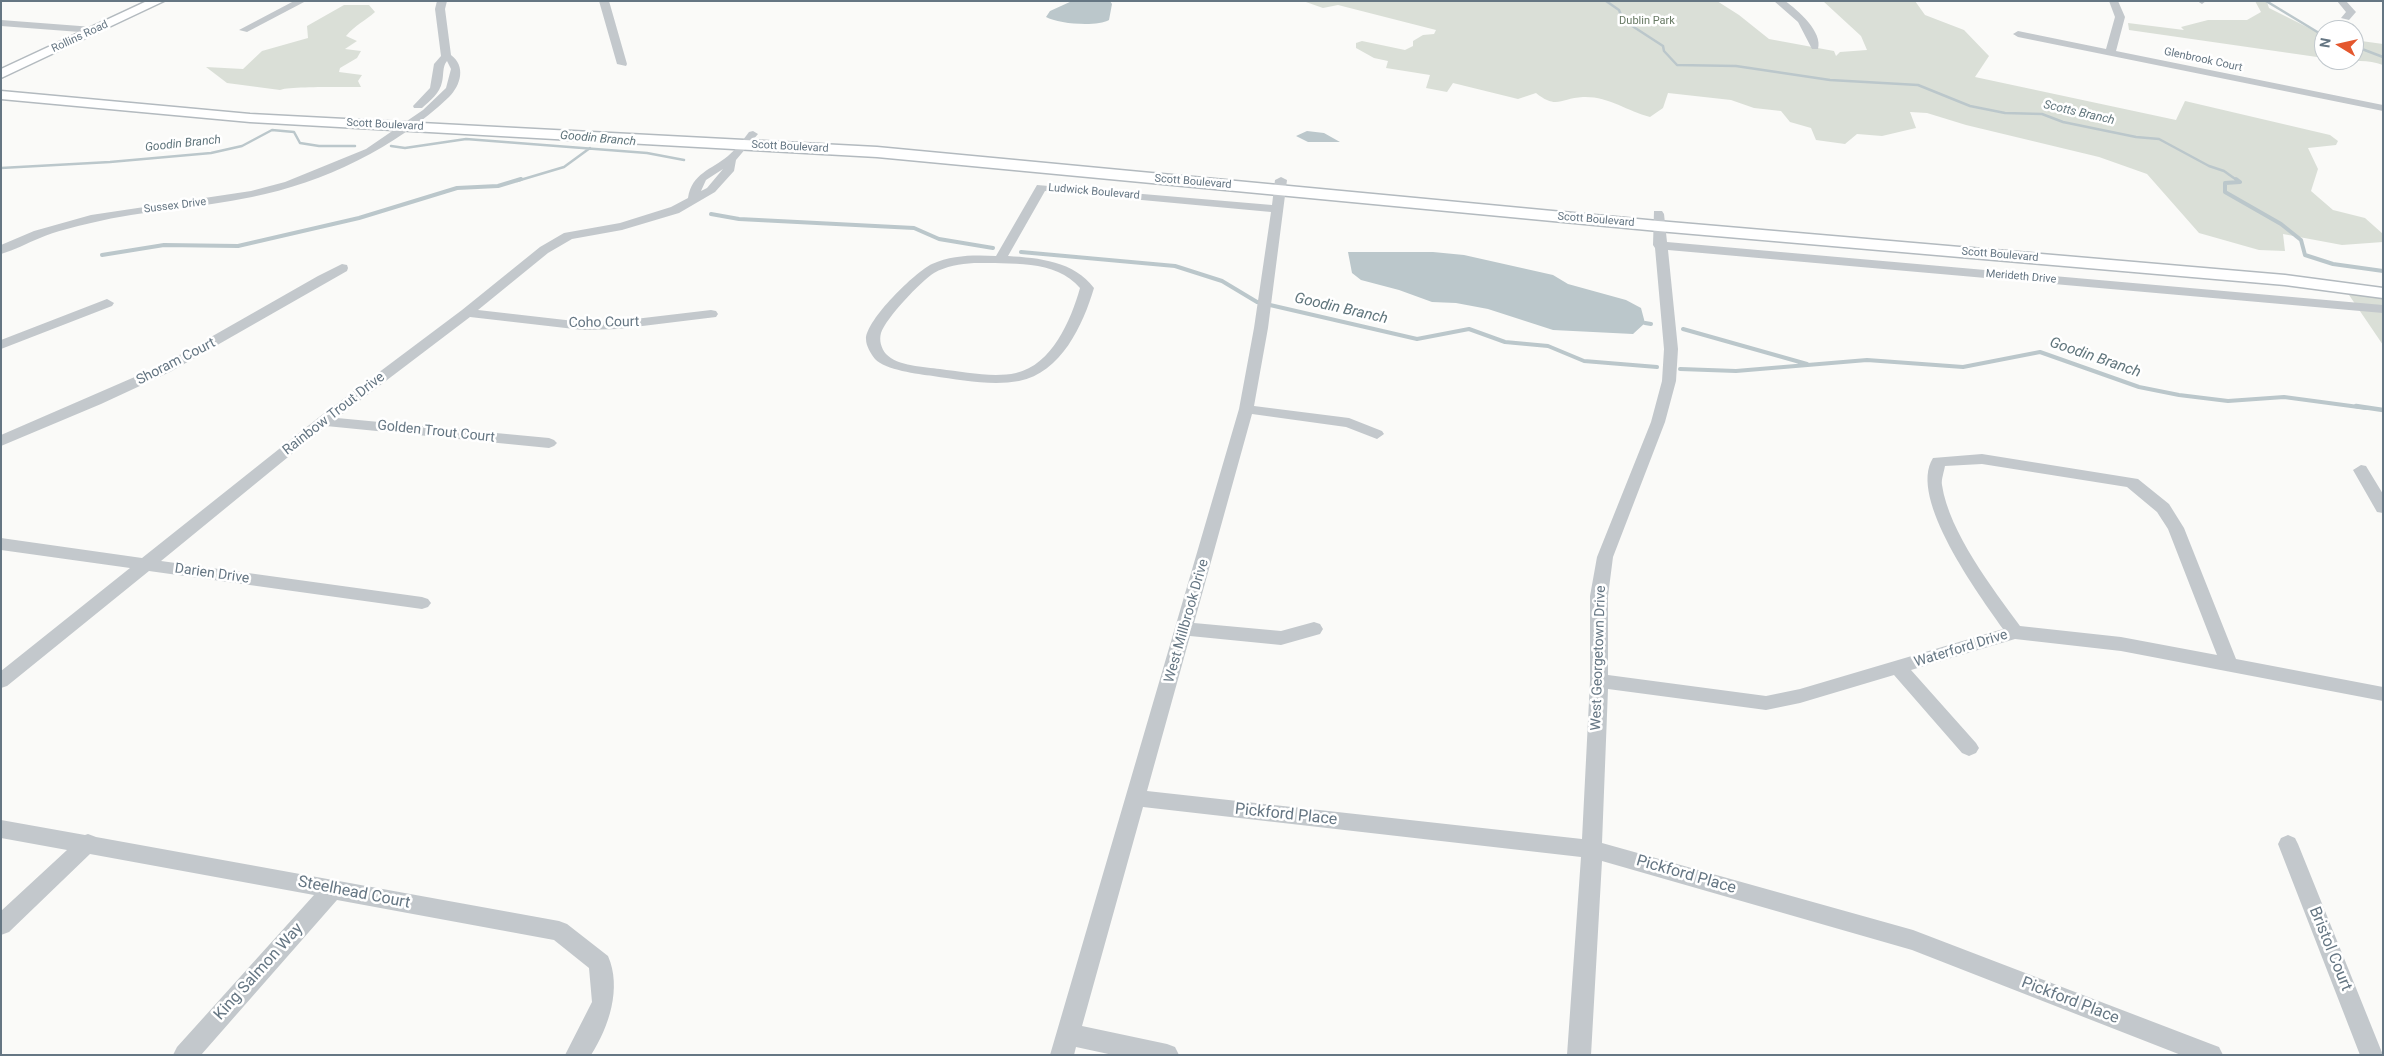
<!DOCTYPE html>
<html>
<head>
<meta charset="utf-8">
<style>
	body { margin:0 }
	#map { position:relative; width:2384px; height:1056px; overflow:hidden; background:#fafaf8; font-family:Roboto,sans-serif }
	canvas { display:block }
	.frame { position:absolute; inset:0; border:2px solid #657683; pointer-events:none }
	.north { position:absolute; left:2314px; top:20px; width:50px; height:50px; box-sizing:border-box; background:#fff; border:1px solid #c1c8cd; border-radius:50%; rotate:279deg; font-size:14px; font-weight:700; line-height:20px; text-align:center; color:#657683 }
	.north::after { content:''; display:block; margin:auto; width:18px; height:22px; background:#e4572e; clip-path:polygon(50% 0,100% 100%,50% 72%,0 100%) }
</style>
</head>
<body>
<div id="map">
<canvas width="2384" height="1056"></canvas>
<div class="frame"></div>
<div class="north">N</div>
</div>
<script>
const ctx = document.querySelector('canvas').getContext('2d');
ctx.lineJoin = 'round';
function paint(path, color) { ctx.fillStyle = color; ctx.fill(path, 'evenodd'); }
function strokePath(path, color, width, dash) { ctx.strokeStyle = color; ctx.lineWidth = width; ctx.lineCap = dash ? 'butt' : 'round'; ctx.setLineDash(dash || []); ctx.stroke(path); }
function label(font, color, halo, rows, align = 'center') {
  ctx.font = font + ' Roboto,sans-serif'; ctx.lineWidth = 5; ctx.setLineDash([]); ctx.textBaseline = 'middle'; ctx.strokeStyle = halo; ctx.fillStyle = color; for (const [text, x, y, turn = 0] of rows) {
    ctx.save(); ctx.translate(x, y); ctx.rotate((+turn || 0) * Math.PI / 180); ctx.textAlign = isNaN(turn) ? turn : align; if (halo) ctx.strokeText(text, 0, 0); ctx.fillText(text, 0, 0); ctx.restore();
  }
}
paint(new Path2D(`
	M1303,1H1717L1739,15L1769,39L1834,51L1836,56L1840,52L1867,50L1861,36L1823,1H1915L1925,15L1964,30L1989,56L1975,77L2176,120L2185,101L2330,135L2338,141L2336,145L2308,148L2318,169L2311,191L2333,210L2365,218L2383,234V242L2342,245L2283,234L2285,251L2259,250L2199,233L2147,174L2099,157L1966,125L1927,113L1910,112L1916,128L1882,136L1857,134L1845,144L1816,140L1811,128L1790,122L1781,111L1754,108L1731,100L1668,93L1663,108L1650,117C1627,111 1608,96 1583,97C1561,98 1557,110 1536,93L1518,99L1453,83L1447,92L1426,88L1430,75L1386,68L1388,61L1374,58L1356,48V43L1362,41L1405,50L1413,46V41L1423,35L1434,34L1436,30L1338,5L1323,8Z
	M2255,1H2270L2267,2L2269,8L2313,30L2324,33V58L2129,30L2128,23L2184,30L2181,27L2208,20H2247L2261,12Z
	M344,5H369L375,12C365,21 355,25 346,36L357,41L345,49L361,51L357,58L340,68L339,72L362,75L358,81L361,87C348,87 286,86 280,90L227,83L206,67L243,69L262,51L308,38L307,26Z
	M2354,40L2383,44V65C2368,59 2353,62 2337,60H2354Z
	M2347,292L2383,297V345Z`), '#dadfd7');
paint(new Path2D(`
	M1072,1H1110L1112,4L1109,20C1097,27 1058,24 1046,17L1050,11Z
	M1307,131L1324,133L1340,142H1308L1296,136Z
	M1348,252H1433L1464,255L1553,275L1568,284L1626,300L1641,308L1645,323L1633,334L1553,330L1488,309L1456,303L1432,302L1399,290L1361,280L1352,273Z`), '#bbc7cb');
strokePath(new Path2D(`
	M1606,1L1619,10L1623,20L1663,46L1664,51L1677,65L1736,66L1830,80L1918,85L1970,106L2005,113L2042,114L2063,122L2136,137L2159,139L2209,166L2224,171L2238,181
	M2266,1L2324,36
	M2354,46L2383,57
	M391,146L405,148L466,139L647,153L684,160
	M1,168L110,162L211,153L242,146L272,130L294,132L300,143L319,146H355
	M517,181L564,167L590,148`), '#bbc7cb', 2.5);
strokePath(new Path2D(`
	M2236,179L2240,182L2225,183V192L2281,224L2301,240L2305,255L2333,264L2383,271
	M711,214L739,219L914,228L939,239L993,248
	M1021,252L1175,266L1222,281L1257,302L1417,339L1469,329L1505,342L1548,346L1584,361L1657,367
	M102,255L164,245L238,246L359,218L457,188L498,186L521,179
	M1645,323L1651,324
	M1683,329L1807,364
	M1680,369L1736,371L1867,360L1963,367L2040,352L2139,387L2179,395L2228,401L2284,397L2366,408`), '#bbc7cb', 4);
strokePath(new Path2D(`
	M2356,406L2383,410`), '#bbc7cb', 4.5);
const secondary = new Path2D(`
	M147,1H164L1,78V69Z
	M1,91L250,114L877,147L1658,221L2285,275L2383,288V298L2285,285L1658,231L877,157L250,122L1,99Z`);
strokePath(secondary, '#b3babf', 3);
paint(new Path2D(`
	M294,1H306L247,32L239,30Z
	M437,1H447L445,9L451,55C466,66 461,85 449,97C397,147 323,183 252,197C199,208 144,210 91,223C74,227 56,231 40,238C27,243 15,250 1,254V245L34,231L91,215L251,191L285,182L366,149L423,110L446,88L451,69L447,61C442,67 444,75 442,82C440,93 430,101 422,108H414L413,106L430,88L434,64L441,56L435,9Z
	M599,1H609L627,64L626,66L617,64Z
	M1774,1H1785C1798,10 1823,32 1818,49H1812L1798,22Z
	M2109,1H2118L2125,17L2116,51L2383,105V111L2018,37L2013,34L2018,31L2106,49L2115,17Z
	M2197,1H2206L2202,4Z
	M2337,1H2346L2356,12L2349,20L2341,18L2346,12Z
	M1,20L93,27L98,30L93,33L1,26Z
	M753,131L758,134L736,160L734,171L715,192L679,213L622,230L572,239L548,253L478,310L583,322L618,321L711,310L716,311L718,314L716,317L618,329L583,330L470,317L337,418L549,438L554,440L557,443L554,446L549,448L326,426L161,561L422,597L428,599L431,603L428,607L422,609L149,571L7,686L1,688V671L130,568L1,550V538L142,558L318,418L462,310L540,247L564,233L620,223L671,207L688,198C692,173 711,170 728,156C736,149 743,140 749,132ZM723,169L707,188L701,191L706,180Z
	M1281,177L1287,180L1268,328L1254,406L1349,418L1382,431L1384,434L1377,439L1346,427L1252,414L1194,623L1281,631L1314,622L1320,624L1323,629L1320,634L1281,645L1190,636L1147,791L1582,839L1590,681V596L1597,557L1651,422L1662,381L1664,349L1655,248L1653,245L1654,211H1662L1664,214L1667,242L2383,305V313L1668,250L1678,349L1676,381L1665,422L1613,557L1608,596V675L1766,696L1800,689L2003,629C1980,596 1907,498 1933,458L1982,454L2138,479L2169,504L2184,528L2236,659L2383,687V701L2121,651L2015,639L1911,670L1976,743L1979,748L1976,753L1969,756L1962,753L1894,675L1800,703L1766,710L1608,689L1602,843L1913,930L2211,1044L2219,1047L2223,1055H2181L1912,950L1602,861L1591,1055H1567L1581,857L1143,807L1082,1026L1167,1044L1175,1047L1179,1055H1113L1076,1047L1074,1055H1050L1239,409L1254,328L1271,212L1045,191L1008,256C1039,258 1074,261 1094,288C1083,325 1061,373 1019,381C992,386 960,380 933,376C918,374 885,370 875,359C871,354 866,346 866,339C866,320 915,272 932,264C952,255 974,255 996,256L1037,185L1272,205L1275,180ZM974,263C1008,264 1056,259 1080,288C1071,320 1052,365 1016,373C993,378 964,372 940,369C925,367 897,366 886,354C881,348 879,340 881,333C886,318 921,281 934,273C946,266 960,264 974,263ZM1982,464L2127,487L2157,512L2168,529L2217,655L2121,637L2020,626C1993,589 1949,532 1942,485C1941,480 1944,472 1945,466Z
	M342,264L347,265L348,268L347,271L170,372L101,404L1,446V435L160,366L318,276Z
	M107,299L114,303L112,306L1,349V340Z
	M2361,465L2366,466L2383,494V513L2377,512L2353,470Z
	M1,820L85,835L88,834L96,837L559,921L567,924L608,956C622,988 609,1027 591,1055H565L592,1002L589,968L554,940L337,900L201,1055H173L177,1047L314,895L90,854L9,932L1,935V911L67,850L1,838Z
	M2288,835L2295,838L2298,844L2383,1055H2360L2278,844L2281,838Z`), '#c3c8cc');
paint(secondary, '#fff');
label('11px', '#687a64', '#fff', [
	["Dublin Park",1647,21]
]);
label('11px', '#657683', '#fff', [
	["Rollins Road",80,37,-25],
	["Glenbrook Court",2203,60,12],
	["Scott Boulevard",385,125,3],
	["Scott Boulevard",790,147,3],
	["Scott Boulevard",1193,182,5],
	["Ludwick Boulevard",1094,192,5],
	["Sussex Drive",175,206,-7],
	["Scott Boulevard",1596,220,5],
	["Scott Boulevard",2000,255,5],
	["Merideth Drive",2021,277,5]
]);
label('italic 12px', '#60757c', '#fff', [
	["Scotts Branch",2079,113,13],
	["Goodin Branch",598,139,5],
	["Goodin Branch",183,144,-6]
]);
label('14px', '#657683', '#fff', [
	["Coho Court",604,323,-1],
	["Shoram Court",176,362,-27],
	["Rainbow Trout Drive",334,414,-38],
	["Golden Trout Court",436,432,6],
	["Darien Drive",212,574,8],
	["West Millbrook Drive",1187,621,-74],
	["Waterford Drive",1961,649,-17],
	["West Georgetown Drive",1599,658,-88]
]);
label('italic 15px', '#60757c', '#fff', [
	["Goodin Branch",1341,309,13],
	["Goodin Branch",2095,358,19]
]);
label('16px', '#657683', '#fff', [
	["Pickford Place",1286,815,6],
	["Pickford Place",1686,875,16],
	["Steelhead Court",354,893,11],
	["Bristol Court",2330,949,68],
	["King Salmon Way",259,972,-48],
	["Pickford Place",2070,1001,21]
]);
</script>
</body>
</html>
